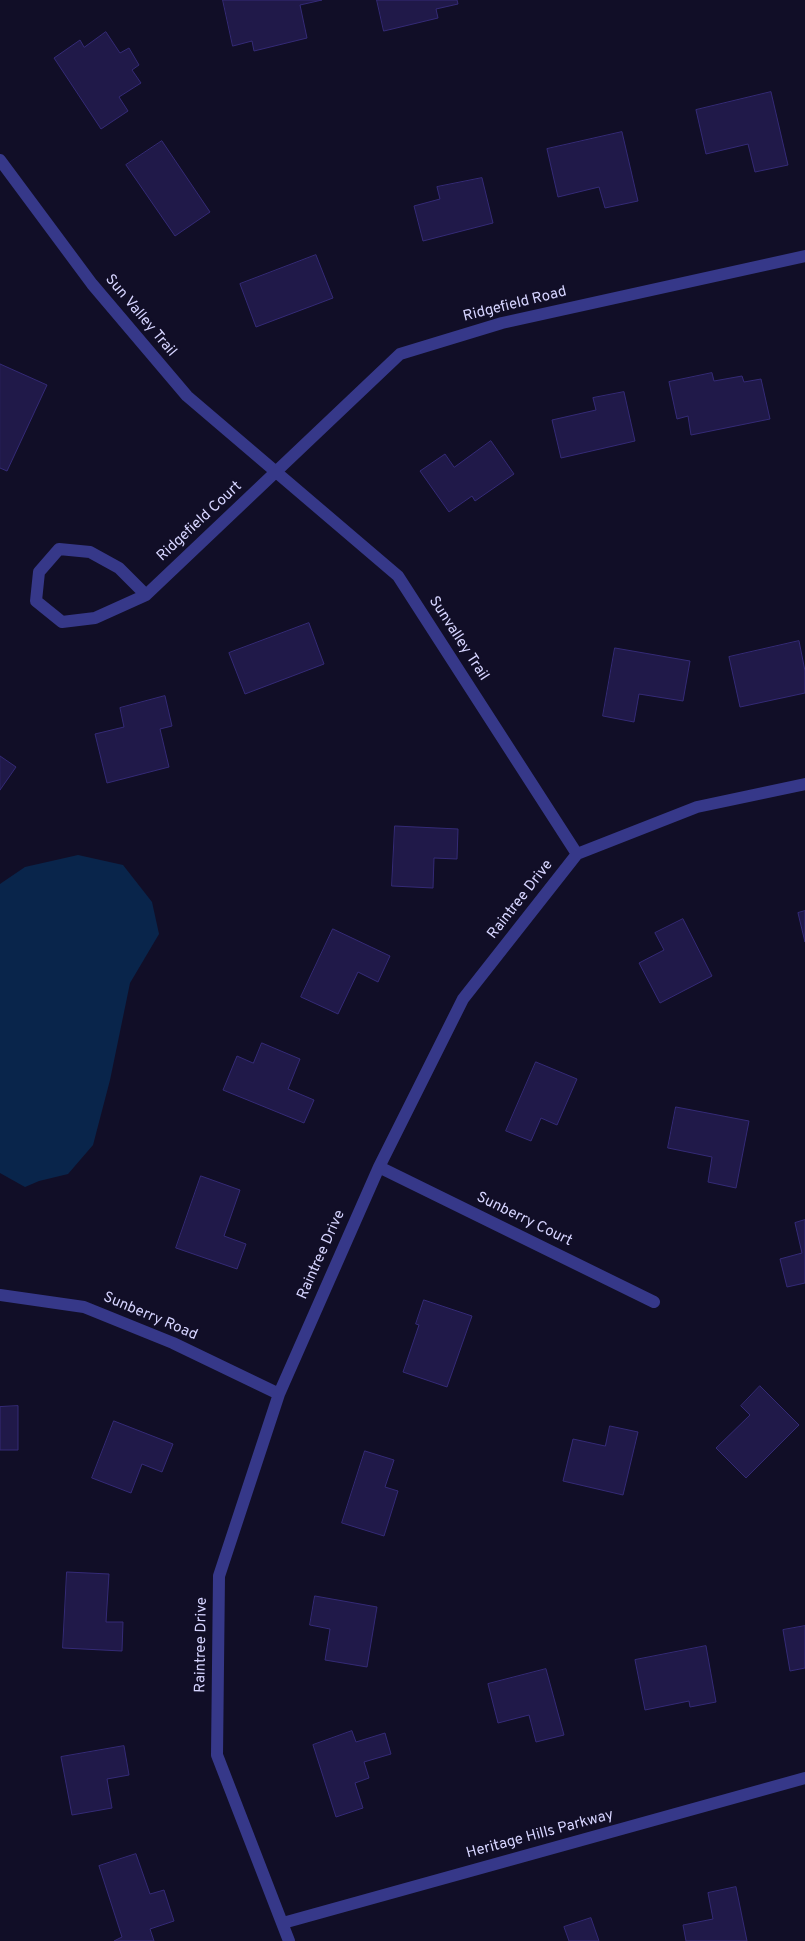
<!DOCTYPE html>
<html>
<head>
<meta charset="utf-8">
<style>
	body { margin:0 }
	canvas { display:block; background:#110e27 }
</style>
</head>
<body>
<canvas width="805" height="1941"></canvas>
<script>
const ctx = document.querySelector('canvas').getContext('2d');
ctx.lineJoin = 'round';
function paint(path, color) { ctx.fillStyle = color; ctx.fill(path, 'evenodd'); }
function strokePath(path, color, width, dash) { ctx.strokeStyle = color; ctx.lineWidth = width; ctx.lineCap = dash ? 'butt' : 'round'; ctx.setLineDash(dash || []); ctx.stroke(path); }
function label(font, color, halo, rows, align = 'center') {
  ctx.font = font + ' Overpass,sans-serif'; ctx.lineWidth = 4.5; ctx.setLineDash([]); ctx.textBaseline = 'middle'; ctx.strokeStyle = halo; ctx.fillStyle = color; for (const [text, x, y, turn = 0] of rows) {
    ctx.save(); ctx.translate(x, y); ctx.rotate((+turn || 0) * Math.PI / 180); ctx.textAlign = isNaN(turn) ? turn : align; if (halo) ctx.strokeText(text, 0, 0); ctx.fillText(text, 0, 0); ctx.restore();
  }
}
paint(new Path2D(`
	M78,855L123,865L152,902L159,934L130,983L110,1080L93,1145L68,1174L39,1181L25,1187L0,1173V884L25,867Z`), '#09254b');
const building = new Path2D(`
	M223,0H322L300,5L307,38L254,51L252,41L233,46Z
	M377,0H457L458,4L436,9L438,18L384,31Z
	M106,32L120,53L129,48L139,65L132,70L141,83L119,97L128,111L101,129L54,58L80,40L84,47Z
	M771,92L788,165L755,172L748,144L706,154L696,110Z
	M622,132L638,201L605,208L599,187L558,197L547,149Z
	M162,141L210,212L175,236L126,165Z
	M482,178L493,223L423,241L414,206L440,199L437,187Z
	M316,255L333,298L256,327L240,284Z
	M0,364L47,385L7,471L0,468Z
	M712,373L714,381L742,376L744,382L761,379L770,419L691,435L688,416L677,419L669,382Z
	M624,392L635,441L561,458L552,420L596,410L593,398Z
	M491,441L514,474L475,501L472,496L449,512L420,471L445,454L454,467Z
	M309,623L324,664L245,694L229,653Z
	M799,641L805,671V693L740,707L729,657Z
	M615,648L690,661L683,701L639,694L634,722L603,716Z
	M165,696L172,726L160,729L169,767L107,783L95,734L124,727L120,708Z
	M0,756L16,767L0,790Z
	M395,826L458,829L457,859L434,858L433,888L392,886Z
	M805,911V942L798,913Z
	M683,919L712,976L660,1003L639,963L664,950L655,933Z
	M333,929L390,956L378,982L358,972L338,1014L301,997Z
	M262,1043L300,1059L288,1089L314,1100L304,1123L223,1090L237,1056L253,1063Z
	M536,1062L577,1079L557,1125L541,1118L531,1141L506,1131Z
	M676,1107L749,1121L736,1188L708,1182L712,1157L668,1148Z
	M201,1176L240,1190L224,1236L246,1244L237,1269L176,1248Z
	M805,1220V1283L787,1287L780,1259L802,1253L795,1223Z
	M424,1300L472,1316L447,1387L403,1372L419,1325L416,1324Z
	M760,1386L799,1425L746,1478L716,1448L750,1415L741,1406Z
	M18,1406V1450H0V1407Z
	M114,1421L173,1444L162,1472L142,1464L131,1493L92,1478Z
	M610,1426L638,1432L623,1495L563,1481L573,1439L605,1446Z
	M365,1451L394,1460L385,1487L398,1491L384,1536L342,1523Z
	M67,1572L109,1574L106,1622H123L122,1651L63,1648Z
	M315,1596L377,1607L367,1667L325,1660L330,1629L310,1625Z
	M805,1626V1668L790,1671L783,1630Z
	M706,1646L716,1702L690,1707L689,1701L645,1710L635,1660Z
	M546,1669L564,1735L536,1742L529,1715L498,1723L488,1684Z
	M352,1731L356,1742L385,1733L391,1754L364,1762L369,1778L355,1783L363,1808L336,1817L313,1745Z
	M124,1746L129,1775L107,1779L112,1808L72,1815L61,1757Z
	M136,1854L150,1894L164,1890L174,1921L150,1929L154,1941H114L122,1937L99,1866Z
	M736,1887L747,1941H686L683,1925L713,1919L708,1893Z
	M591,1918L599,1941H569L564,1927Z`);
paint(building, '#201949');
strokePath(building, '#342a76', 1);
strokePath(new Path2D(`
	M0,160L92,284L187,396L398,576L577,854
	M146,595L119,568L90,552L59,549L39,572L36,601L62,622L95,618L146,595L400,354L502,323L805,256
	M379,1167L654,1302
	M0,1295L84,1307L173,1343L279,1394
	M283,1923L805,1778
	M289,1941L217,1755L219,1576L279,1394L379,1167L463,999L577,854L697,807L805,784`), '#363889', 12);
label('15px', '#d6d4ff', '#110e27', [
	["Ridgefield Road",515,305,-14],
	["Sun Valley Trail",140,316,50],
	["Ridgefield Court",200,522,-43],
	["Sunvalley Trail",458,639,57],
	["Raintree Drive",521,900,-52],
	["Sunberry Court",524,1220,26],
	["Raintree Drive",322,1255,-66],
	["Sunberry Road",150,1317,23],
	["Raintree Drive",202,1645,-89],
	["Heritage Hills Parkway",540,1835,-15]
]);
</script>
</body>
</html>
